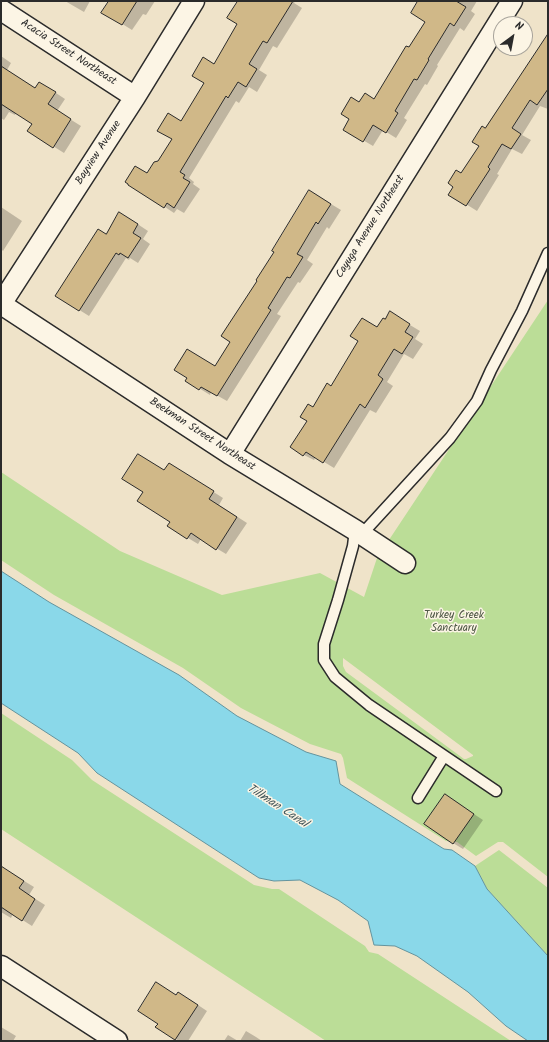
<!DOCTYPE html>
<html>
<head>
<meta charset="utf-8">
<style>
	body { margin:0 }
	#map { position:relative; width:549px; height:1042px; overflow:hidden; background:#efe3c9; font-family:Kalam,sans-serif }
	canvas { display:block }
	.frame { position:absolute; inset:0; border:2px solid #2b2b2b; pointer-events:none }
	.north { position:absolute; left:493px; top:16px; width:40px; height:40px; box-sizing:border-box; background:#fcf5e5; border:1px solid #a8a49b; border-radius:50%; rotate:32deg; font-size:11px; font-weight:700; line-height:16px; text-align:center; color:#2b2b2b }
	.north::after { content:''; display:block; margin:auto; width:14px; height:18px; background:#2b2b2b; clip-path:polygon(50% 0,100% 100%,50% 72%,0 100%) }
</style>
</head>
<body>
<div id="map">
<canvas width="549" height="1042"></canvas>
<div class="frame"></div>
<div class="north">N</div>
</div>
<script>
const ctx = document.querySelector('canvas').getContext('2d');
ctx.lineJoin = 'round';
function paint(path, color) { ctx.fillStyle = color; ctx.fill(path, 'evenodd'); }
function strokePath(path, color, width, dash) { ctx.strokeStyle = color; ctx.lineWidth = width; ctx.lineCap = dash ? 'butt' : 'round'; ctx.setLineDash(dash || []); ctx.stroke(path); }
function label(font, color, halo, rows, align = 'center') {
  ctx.font = font + ' Kalam,sans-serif'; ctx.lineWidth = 3; ctx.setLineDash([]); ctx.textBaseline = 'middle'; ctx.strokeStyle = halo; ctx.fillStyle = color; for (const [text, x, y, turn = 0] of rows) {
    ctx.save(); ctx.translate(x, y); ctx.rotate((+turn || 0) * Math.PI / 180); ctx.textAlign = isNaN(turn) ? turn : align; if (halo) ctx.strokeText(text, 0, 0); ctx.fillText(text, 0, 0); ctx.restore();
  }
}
paint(new Path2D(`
	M548,300V877L503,842H498L476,856L457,842L446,841L347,778L343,758L341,754L310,744L241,708L183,668L54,595L1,560V472L120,551L222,595L320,573L364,597L377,558ZM343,658L473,755V756L466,759H464L346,672L343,666Z
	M1,713L72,760L92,780L254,885L272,889H279L365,946L369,952L378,954L511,1041H326L1,829Z
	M499,850L548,888V956L487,889L475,866Z`), '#bbdd97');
const water = new Path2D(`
	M1,571L49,602L179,675L237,716L306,752L336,761L340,784L444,849L452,850L475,866L487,889L548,956V1041H528L506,1026L468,992L417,956L395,946L374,945L368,921L338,900L300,880L274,881L259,878L97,773L78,753L1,703Z`);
paint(water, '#8ad8e9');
strokePath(water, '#64939d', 1);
paint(new Path2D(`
	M65,1H90L84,12Z
	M110,1H155L146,15L143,14L132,30L103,12Z
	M239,1H295L294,3L302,8L277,48L273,46L259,70L267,75L257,92L249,87L239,103L236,101L189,178L194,182L193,184L200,189L184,213L177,209L174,213L165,207L148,174L159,162L173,139L181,122L206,83L214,65L239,24Z
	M419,1H477L471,11L475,14L464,31L460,28L437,65L438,66L427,85L425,84L404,118L407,120L396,138L383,130L373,146L344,129L360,104L375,100L426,22Z
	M548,41V109L540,106L522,135L531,140L522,154L512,149L497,174L499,175L477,211L450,194L480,146L485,129Z
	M1,56L11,63L7,70L36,89H50L65,99L57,111L81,126L64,153L29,131L33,124L16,113L15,115L9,112L4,120L1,118Z
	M309,191L341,210L329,229L327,227L307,260L313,264L300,283L298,282L277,314L281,316L227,401L211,392L210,395L186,380L188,377L216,367L232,342L258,280Z
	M1,207L22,221L3,251L1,249Z
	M130,219L148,231L143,239L150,244L138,263L130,258L129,260L126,258L89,316L57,296L106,235Z
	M390,313L420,331L415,339L423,344L413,359L404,354L387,382L393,386L376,413L370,410L334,468L316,457L314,460L304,455L308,421L313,408L332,387Z
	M179,470L223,498L219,505L247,523L226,554L201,539L198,544L188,538L171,521L165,471Z
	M445,795L483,820L463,849L453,843Z
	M6,870L34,887L29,895L45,905L32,926L13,914L11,918L1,912V877Z
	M177,996L189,999L207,1011L188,1041H179L157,1027Z
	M1,1027L16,1036L13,1041H1Z
	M246,1031L256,1037L262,1041H240Z
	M228,1035L238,1041H224Z`), '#0003');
const building = new Path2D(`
	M109,1H137L122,25L101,13Z
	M238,1H293L267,43L263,41L249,64L257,69L246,87L238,82L228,98L226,96L180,172L185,175L183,178L190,182L174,208L167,203L164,208L128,185V184L125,182L135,166L147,173L154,162L158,161L172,139L157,131L168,113L181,121L204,83L192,76L203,57L214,64L237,24L227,18Z
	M418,1H456L466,7L454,26L450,23L428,59L429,60L417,80L414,79L395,111L398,113L386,133L373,125L363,142L343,130L349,119L341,114L351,97L359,102L365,93L374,99L406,46L409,47L425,22L411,13Z
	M548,34V89L537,105L530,100L512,128L521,134L511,149L502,144L488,167L490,169L466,206L448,195L453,187L448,183L456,170L461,173L479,146L472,142L482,126L485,128Z
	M1,66L35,88L39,82L56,92L48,104L71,119L53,148L27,131L32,124L1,104Z
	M309,190L331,204L318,224L316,222L297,254L303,257L290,278L287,277L268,308L271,310L217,396L201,387L199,390L185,381L187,378L174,370L187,349L215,366L230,342L221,336L257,281L256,280L274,252L272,251Z
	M119,212L138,224L133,233L141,238L128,258L120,253L119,255L116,253L79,311L55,296L98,229L106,234Z
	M390,311L410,324L405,332L413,337L402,354L394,349L378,375L383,379L365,408L360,404L323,463L306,452L303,456L290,447L307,421L300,417L308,404L313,407L327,383L331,386L358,341L350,336L362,318L377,327L383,318L385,319Z
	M138,454L164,470L169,463L214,491L209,499L237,517L216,550L191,533L187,539L167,526L170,522L137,501L143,492L122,479Z
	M445,794L474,814L453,844L424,824Z
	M1,866L24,881L19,888L35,899L22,921L1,907Z
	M156,982L176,995L178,992L198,1005L175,1040L155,1027L158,1024L138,1011Z`);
paint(building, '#d0b888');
strokePath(building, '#2b2b2b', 1);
const service = new Path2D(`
	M355,530L353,546L338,600L324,644V660L335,677L369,705L496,791
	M362,534L450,438L477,401L491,370L522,311L548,253
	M418,798L444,756`);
const minor = new Path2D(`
	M1,10L135,97
	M1,304L230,454L355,530L405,563
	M1,304L135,97L194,1
	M230,454L512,1
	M1,966L117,1041`);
strokePath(service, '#2b2b2b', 13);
strokePath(minor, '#2b2b2b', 23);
strokePath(service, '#fcf5e5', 10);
strokePath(minor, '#fcf5e5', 20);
label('11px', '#2b2b2b', '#fcf5e5', [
	["Acacia Street Northeast",68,53,33],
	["Bayview Avenue",99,153,-57],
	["Cayuga Avenue Northeast",371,227,-58],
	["Beekman Street Northeast",202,435,33]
]);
label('11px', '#4f5846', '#fcf5e5', [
	["Turkey Creek",454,616],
	["Sanctuary",454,629]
]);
label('italic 12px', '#43565a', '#fcf5e5', [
	["Tillman Canal",277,807,33]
]);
</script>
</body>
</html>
